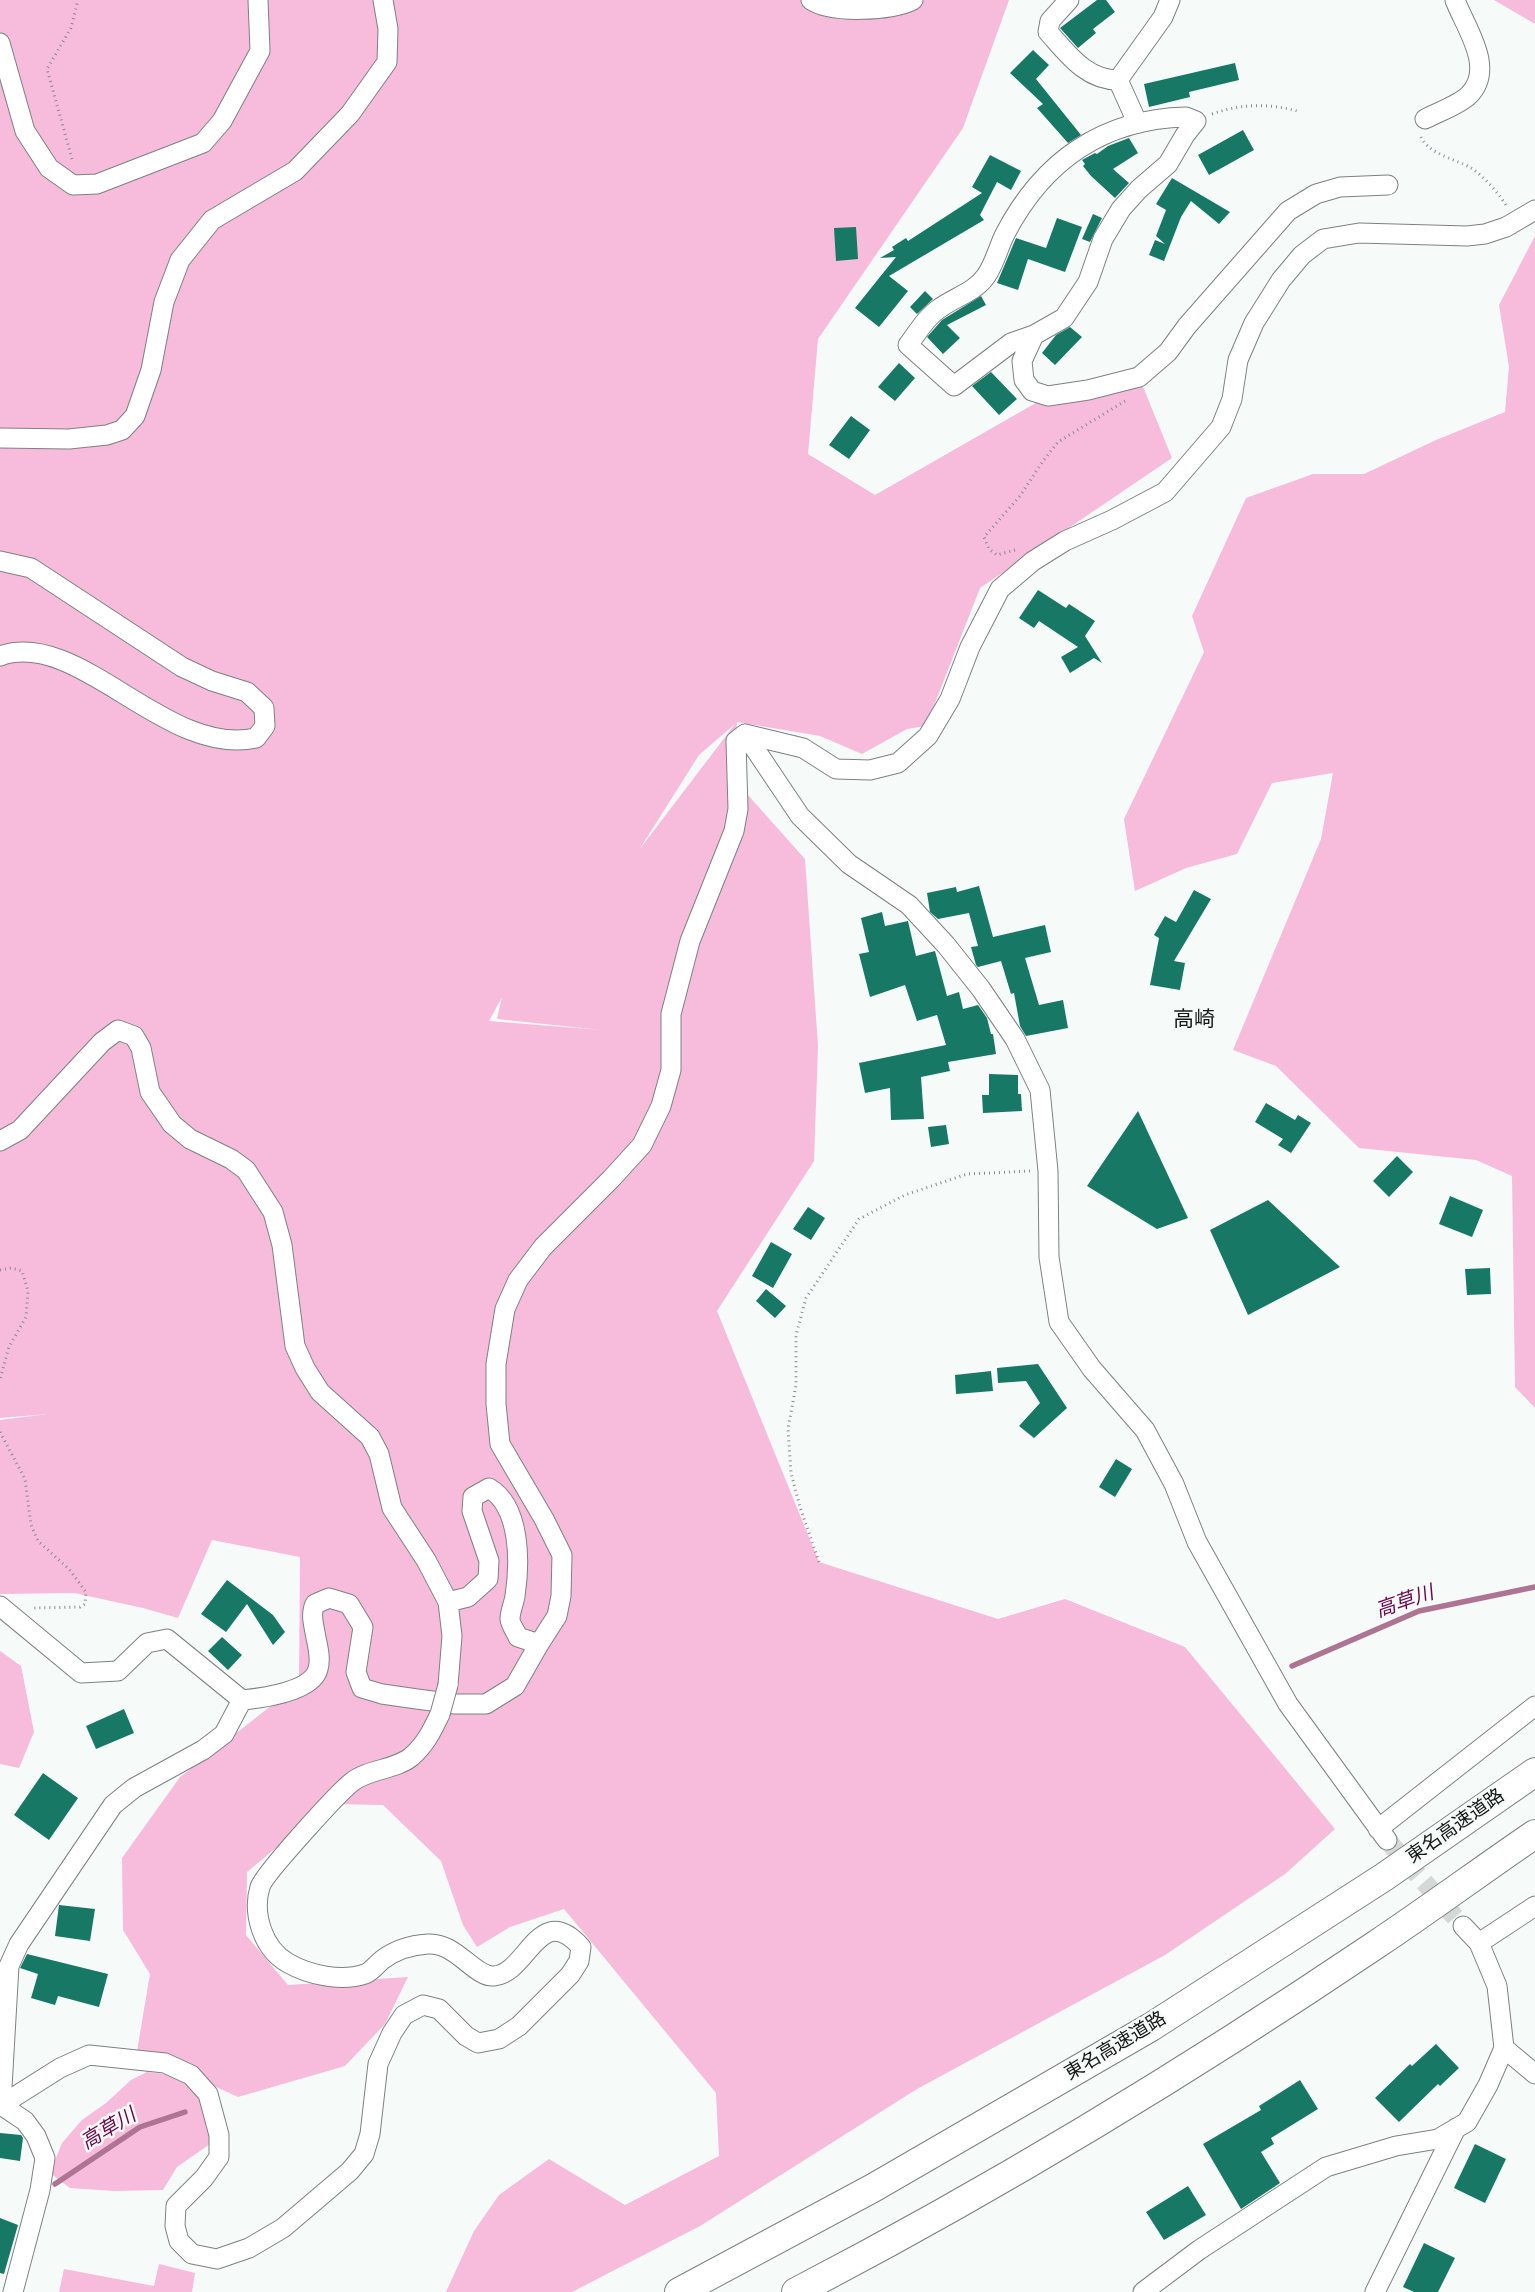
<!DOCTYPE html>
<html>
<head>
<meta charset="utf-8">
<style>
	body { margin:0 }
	canvas { display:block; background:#f6fbfa }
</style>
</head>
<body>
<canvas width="1535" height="2292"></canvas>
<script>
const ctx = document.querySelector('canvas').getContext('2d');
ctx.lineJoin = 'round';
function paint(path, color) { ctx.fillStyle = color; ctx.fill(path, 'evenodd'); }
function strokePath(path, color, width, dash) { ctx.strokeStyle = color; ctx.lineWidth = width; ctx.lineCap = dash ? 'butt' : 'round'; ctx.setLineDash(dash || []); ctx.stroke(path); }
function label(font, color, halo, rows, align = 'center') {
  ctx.font = font + ' Jost,"Noto Sans JP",sans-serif'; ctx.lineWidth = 5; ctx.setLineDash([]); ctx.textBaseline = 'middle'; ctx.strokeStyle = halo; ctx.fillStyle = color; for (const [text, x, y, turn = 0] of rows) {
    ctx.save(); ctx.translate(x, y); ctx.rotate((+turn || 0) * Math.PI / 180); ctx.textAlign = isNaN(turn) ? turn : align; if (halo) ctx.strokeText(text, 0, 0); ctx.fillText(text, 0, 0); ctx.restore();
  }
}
paint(new Path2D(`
	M0,0H1009L963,128L818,339L808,454L875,495L1048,396L1139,377L1172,458L980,588L926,726L907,729L862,754L820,736L737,722L726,845L747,794L805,859L818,1046L814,1161L717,1311L819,1562L998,1619L1065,1599L1185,1647L1335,1829L1285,1874L1165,1955L917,2089L700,2226L572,2292H446L474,2231L499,2195L549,2159L625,2205L719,2156L716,2093L564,1909L510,1927L477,1947L463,1925L441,1861L383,1805L329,1804L247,1872L246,1935L288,1985L408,1977L385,2024L345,2066L238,2097L137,2051L150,1974L123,1930L122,1858L180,1777L299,1684L300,1557L212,1540L178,1618L143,1608L74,1593L0,1594V1420L48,1414L0,1418ZM735,724L639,850L699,755ZM502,997L497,1019L601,1030L489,1021Z
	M1494,0H1535V24Z
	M1535,236V1408L1515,1387L1512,1176L1476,1160L1359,1148L1276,1066L1233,1050L1321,839L1333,773L1272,783L1237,854L1186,868L1135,891L1124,819L1204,652L1192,616L1246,498L1313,474H1364L1436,440L1505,412L1509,367L1499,305Z
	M0,1651L21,1666L34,1732L19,1768L0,1764Z
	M147,2072L182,2076L210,2115V2144L177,2167L163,2190L114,2191L70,2188L50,2173L62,2143L82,2120L106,2103L131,2080Z
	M159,2264L195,2273L192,2292H59L64,2269L154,2286Z`), '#f7bbdb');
strokePath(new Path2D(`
	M1292,1666L1419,1611L1535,1587
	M55,2184L140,2127L185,2112`), '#ae7493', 5.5);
paint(new Path2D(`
	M1097,0H1106L1115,12L1093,29L1096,33L1078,48L1060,28Z
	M1033,50L1049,65L1036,79L1081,135L1068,143L1037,108L1043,104L1010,73Z
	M1235,63L1239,80L1189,92L1190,97L1149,107L1144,84Z
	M1243,130L1254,150L1209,175L1198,155Z
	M1129,138L1138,153L1113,169L1129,183L1115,198L1091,176L1083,166L1085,164L1082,160L1095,153L1097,154L1108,146Z
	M990,155L1021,171L1011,190L997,182L980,215L984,220L889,276L908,291L879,327L855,308L896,257L880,258L894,250L892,247L906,238L908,241L982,193L972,187Z
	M1172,178L1230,212L1219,224L1191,201L1181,217L1164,261L1149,255L1155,240L1165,244L1156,236L1166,210L1156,204Z
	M1093,214L1102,218L1090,242L1082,239Z
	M1057,218L1082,227L1065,272L1028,259L1018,290L997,283L1016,238L1046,248Z
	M856,227L858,259L836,261L834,228Z
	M925,291L933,299L917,314L910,307Z
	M981,296L986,305L947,325L960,338L943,354L927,337L942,320Z
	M1070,327L1082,337L1055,365L1042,353L1056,335Z
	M899,363L915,378L895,401L878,387Z
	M991,372L1017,399L999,415L972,386Z
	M851,416L870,430L849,459L829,445Z
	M1038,590L1066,608L1069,604L1095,621L1085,636L1102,663L1094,658L1070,673L1061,657L1078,647L1039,621L1034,628L1019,618Z
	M979,886L993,937L1045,925L1051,952L1025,958L1039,1005L1063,1000L1068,1028L1026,1036L1020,1026L1014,993L1011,994L1001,961L978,967L976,965L971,947L978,946L969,913L938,919L930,912L927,893L956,887L957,892Z
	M1194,890L1211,899L1174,961L1185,963L1180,990L1150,985L1159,938L1154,935L1165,916L1176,922Z
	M882,912L885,926L908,921L916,956L935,951L947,996L959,992L963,1009L978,1005L987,1018L991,1034H993L996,1054L948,1062L950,1071L921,1077L924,1119L891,1120L890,1088L865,1093L859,1063L946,1045L937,1015L917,1021L905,985L870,997L859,954L869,952L861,918Z
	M989,1074L1018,1075V1094H1021L1022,1111L983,1113L982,1095H989Z
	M1266,1103L1295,1120L1298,1115L1311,1123L1291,1153L1278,1145L1283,1139L1255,1122Z
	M1138,1111L1188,1218L1157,1229L1087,1186Z
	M946,1125L949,1144L931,1147L928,1127Z
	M1397,1156L1413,1172L1389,1197L1373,1181Z
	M1450,1196L1483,1210L1472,1237L1439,1224Z
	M1268,1200L1340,1267L1248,1315L1210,1230Z
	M808,1207L825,1218L811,1240L793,1229Z
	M771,1242L792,1254L773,1288L752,1276Z
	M1490,1268L1491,1294L1467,1295L1465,1269Z
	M766,1289L786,1306L775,1318L756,1301Z
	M1038,1364L1067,1408L1034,1438L1019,1426L1040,1403L1026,1381L998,1383L997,1368Z
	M991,1371L993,1391L956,1394L955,1375Z
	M1116,1459L1132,1469L1115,1497L1099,1487Z
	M227,1580L273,1615L285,1632L273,1645L247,1604L226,1632L201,1614Z
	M222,1637L242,1655L228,1670L208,1651Z
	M124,1709L134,1733L96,1749L86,1726Z
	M43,1773L78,1798L49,1840L14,1815Z
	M59,1905L95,1909L90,1941L55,1936Z
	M27,1954L108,1974L99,2007L58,1996L55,2005L31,1998L38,1974L20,1968Z
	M1436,2044L1459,2068L1440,2086L1438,2084L1399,2122L1375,2098L1410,2064L1412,2066Z
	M1300,2080L1318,2109L1271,2138L1274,2144L1261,2152L1280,2183L1241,2209L1203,2144L1261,2110L1259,2106Z
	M0,2133L21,2135L23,2138L20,2161L0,2158Z
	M1475,2144L1506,2159L1485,2203L1454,2188Z
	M1188,2186L1206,2215L1164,2240L1146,2212Z
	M0,2218L18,2225L4,2274L0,2273Z
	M1424,2243L1455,2258L1438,2292H1414L1403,2287Z`), '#167865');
strokePath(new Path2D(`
	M1387,1840L1463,1926`), '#d4d9d8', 19, [19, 9]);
const street = new Path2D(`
	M811,0C831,14 891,11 913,0
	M1069,0L1050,21L1048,32C1068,54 1086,80 1118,80
	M0,43L25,131L49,168L73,185L97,184L203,143L222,121L260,51L258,0
	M1186,117L1196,121L1185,135L1168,164L1139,189L1121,209L1103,239L1088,282L1064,318L1034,335L1011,343L954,386L908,345C918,332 926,317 940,308C955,297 975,292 986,276C995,263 998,248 1005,234C1043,161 1103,119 1186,117Z
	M1425,119C1438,112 1459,105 1469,95C1496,68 1465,27 1455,0
	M1137,122L1118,80L1163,17L1170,0
	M1034,335L1022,361L1024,380L1032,391L1048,396L1088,390L1139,377L1168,352L1187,326L1288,211L1316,194L1340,187L1388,185
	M0,438L69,439L107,435L122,430L135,416L151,370L164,302L180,260L212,220L295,171L350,114L387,62L388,29L383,0
	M0,561L31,568L182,667L212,681L247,692L264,708L265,726L256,738C166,758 79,628 0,656
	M745,734L800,816L849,864L909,905L946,945L981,989L1015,1039L1040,1090L1048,1171L1049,1257L1059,1322L1092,1369L1145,1430L1174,1484L1197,1542L1288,1704L1387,1840
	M0,1141L20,1130L102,1042L118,1030L134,1036L141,1048L150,1092L172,1124L190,1139L231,1159L246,1170L273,1212L282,1245L295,1346L305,1368L320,1392L370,1437L379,1454L392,1508L426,1560L448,1602L452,1636L448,1685
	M448,1602L468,1597L488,1579L489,1561L472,1511L473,1497L489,1488C521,1507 520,1563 515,1596C514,1603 510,1612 510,1619C510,1624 516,1632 518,1637L539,1644L557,1616L561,1596L562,1555L544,1519L500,1444L496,1404V1364L505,1309L518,1280L543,1247L611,1179L642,1145L661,1106L671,1070V1014L690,941L734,831L738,809L736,741L745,734L803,748L836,769L870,770L898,763L928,736L950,699L970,647L1000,589L1033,561L1065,541L1112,520L1165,492L1221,427L1232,399L1238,360L1254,323L1281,280L1302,255L1323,239L1359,233L1467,236L1485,234L1506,227L1535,210
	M0,1606L81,1673L118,1671L147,1643L167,1639L242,1700
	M1378,1829L1535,1706
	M1479,1943L1535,1906
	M1504,2048L1535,2074
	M0,2106L60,2068L89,2055L165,2063L191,2075L208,2094L219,2135V2157L204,2178L176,2206L175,2226L179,2241L192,2254L217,2259L249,2248L283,2228L350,2171L364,2154L370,2134L378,2064L392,2033L404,2015L423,2005L439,2009L466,2036L478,2043L499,2039L519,2026L570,1975L579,1961L581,1947C539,1900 528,1973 494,1976C475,1978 456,1942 428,1944C412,1945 395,1950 382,1960C377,1964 371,1972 365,1974C341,1982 309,1975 288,1963C263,1949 252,1914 260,1887C264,1874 338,1793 352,1782C368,1769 395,1770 411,1757C425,1745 432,1731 440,1714
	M13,2292L40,2190L45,2158L36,2136L25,2121L1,2105L9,1966L19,1944L113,1805L134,1788L203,1750L224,1734L242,1700C262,1698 312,1692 318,1669C321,1659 318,1647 316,1638C314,1625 310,1615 315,1604L329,1598L349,1604L363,1627L356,1672L362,1688L382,1694L417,1699L455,1704H486L515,1686L539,1644
	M1143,2292L1199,2250L1326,2167L1396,2146L1438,2139L1467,2122L1488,2085L1504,2048L1497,1986L1479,1943L1463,1926
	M1375,2292L1456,2128`);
const highway = new Path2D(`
	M679,2292L873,2188L1151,2027L1384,1877L1535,1772
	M796,2292C996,2188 1190,2070 1377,1944C1431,1908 1482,1870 1535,1834`);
strokePath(street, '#7d8180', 21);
strokePath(highway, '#7d8180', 30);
strokePath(new Path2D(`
	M1212,114C1240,104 1268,103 1297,111
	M1421,137C1428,154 1456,159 1471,168C1485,177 1497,192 1506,205
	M72,159L47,69L71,28L78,0
	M1015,550L997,555L989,549L984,537L1020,496L1043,461L1058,442L1125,401
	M0,1270L11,1268L22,1271L28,1291L26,1317L9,1347L0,1379
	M0,1432L25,1479L31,1525L38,1541L69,1569L86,1592L85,1604L80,1607L32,1608
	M819,1562L800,1507L791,1473L788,1429L796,1385V1335L806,1298L859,1219L905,1195L967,1174L1030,1171`), '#888b8a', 3, [1, 4]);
strokePath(street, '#fff', 19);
strokePath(highway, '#fff', 28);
const streetBridge = new Path2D(`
	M440,1714L448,1685`);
strokePath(streetBridge, '#7d8180', 21, []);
strokePath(streetBridge, '#fff', 19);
label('19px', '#151716', '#f6fbfa', [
	["東名高速道路",1456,1827,-35],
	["東名高速道路",1116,2047,-31]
]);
label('italic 20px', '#6a064a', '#f6fbfa', [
	["高草川",1405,1603,-19],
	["高草川",109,2130,-31]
]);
label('21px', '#151716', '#f6fbfa', [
	["高崎",1194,1021]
]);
</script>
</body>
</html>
